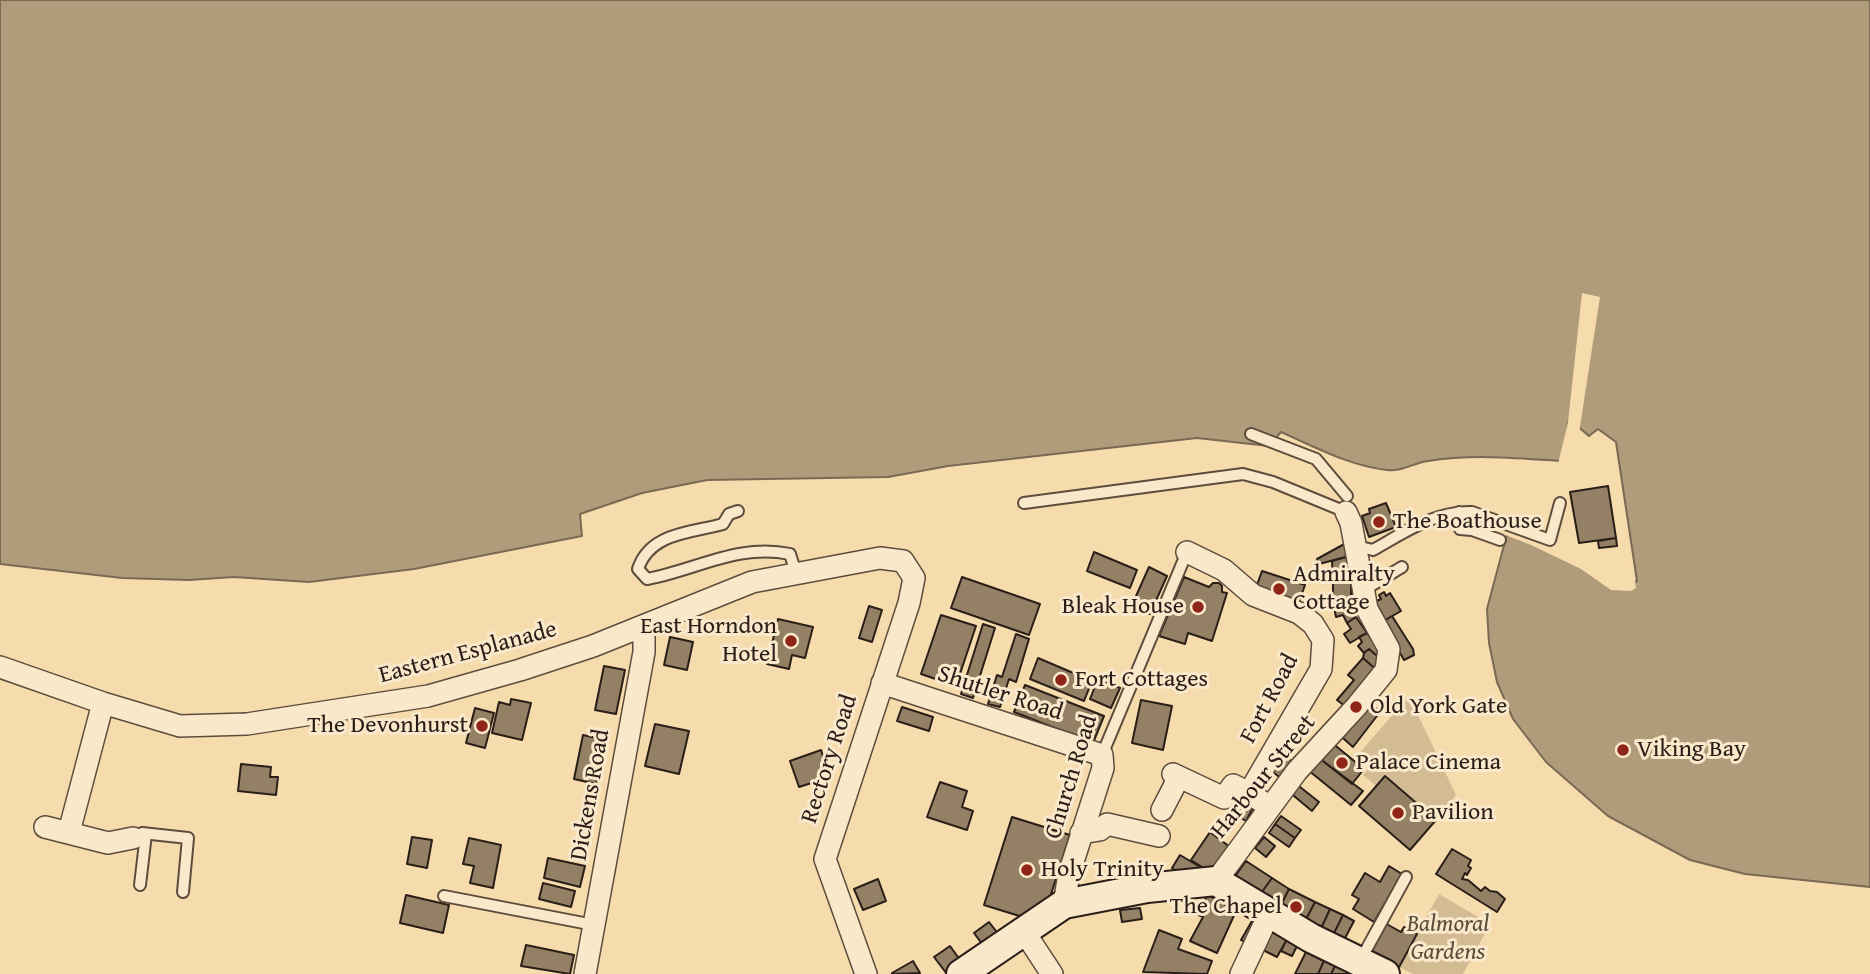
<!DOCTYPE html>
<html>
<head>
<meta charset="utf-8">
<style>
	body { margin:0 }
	canvas { display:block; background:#f6dbad }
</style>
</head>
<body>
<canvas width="1870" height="974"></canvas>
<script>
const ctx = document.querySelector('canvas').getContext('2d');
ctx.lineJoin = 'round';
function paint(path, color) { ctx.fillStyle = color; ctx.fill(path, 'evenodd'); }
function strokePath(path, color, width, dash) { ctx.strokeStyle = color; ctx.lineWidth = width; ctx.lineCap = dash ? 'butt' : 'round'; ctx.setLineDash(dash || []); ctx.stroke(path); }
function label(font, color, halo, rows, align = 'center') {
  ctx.font = font + ' "Gentium Book Plus",serif'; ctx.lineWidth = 6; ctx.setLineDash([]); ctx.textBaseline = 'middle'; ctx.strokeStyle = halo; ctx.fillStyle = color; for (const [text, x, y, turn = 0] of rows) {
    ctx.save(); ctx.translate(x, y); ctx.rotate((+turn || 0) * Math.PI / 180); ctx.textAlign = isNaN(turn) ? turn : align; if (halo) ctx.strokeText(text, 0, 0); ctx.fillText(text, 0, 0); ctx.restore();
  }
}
paint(new Path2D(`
	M1409,696L1456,795L1410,850L1376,786L1363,775L1370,767L1356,757Z
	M1439,894L1490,924L1463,974H1413L1399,967Z`), '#d3bb94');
const water = new Path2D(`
	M0,0H1870V887L1745,874L1690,860L1608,816L1546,762L1513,719L1497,682L1489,643L1487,609L1508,530L1570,560L1604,582L1627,584L1637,581L1616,442L1598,429L1589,436L1569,419L1561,461C1517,458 1471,454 1428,461C1413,463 1402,472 1387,470C1350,466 1315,447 1281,432L1269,446L1197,438L948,466L888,477L707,480L642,493L580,514L582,536L414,569L309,582L234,577L189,580L122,578L0,564Z`);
paint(water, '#b09b7a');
strokePath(water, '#7a6953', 2);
paint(new Path2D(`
	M1582,293L1600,297L1579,433L1571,425L1565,462L1558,464L1568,422Z
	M1618,477L1636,588L1631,591L1611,590L1581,569L1531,545L1503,534L1505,528L1510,527L1551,549L1571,557L1605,579L1618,581L1633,579Z`), '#f6dbad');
const building = new Path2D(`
	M1608,486L1616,538L1579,543L1570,492Z
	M1386,503L1396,527L1369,537L1362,516L1370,513L1369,509Z
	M1616,538L1617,546L1599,548L1598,541Z
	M1348,542L1353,555L1319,564L1317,559Z
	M1094,552L1137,570L1130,588L1087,571Z
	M1353,555L1351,578H1333L1332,561Z
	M1149,567L1167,576L1150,614L1132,605Z
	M1262,571L1305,585L1297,608L1254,593Z
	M962,577L1040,604L1029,635L951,608Z
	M1184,577L1209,587L1213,583H1219L1222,586V592L1227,593L1212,641L1188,633L1185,644L1159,636Z
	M1333,578H1351V603H1333Z
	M1384,592L1386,596L1390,593L1401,611L1382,622L1375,602L1381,599L1379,595Z
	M1333,603H1351L1352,614L1356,617L1347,623L1343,615L1336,617Z
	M869,606L882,610L872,642L859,638Z
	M941,615L976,626L956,686L921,674Z
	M1392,616L1413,649L1414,655L1404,660L1382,622Z
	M1356,617L1367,633L1350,643L1344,634L1351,629L1347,623Z
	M778,619L813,627L805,658L792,655L789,669L767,664Z
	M983,624L995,628L973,698L961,694Z
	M1367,633L1376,645L1379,654L1376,655L1369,649L1364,653L1358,646L1362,642L1359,637Z
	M1016,634L1029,639L1016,682L1009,679L1000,707L988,704L997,675L1002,677Z
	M670,637L693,642L687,670L664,665Z
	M1369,649L1376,655L1379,654L1380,673L1363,658L1364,653Z
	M1038,658L1092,681L1084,701L1030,679Z
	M1363,658L1380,673L1350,710L1337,700L1354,680L1348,675Z
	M604,666L625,670L616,714L595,710Z
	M1098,679L1120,688L1111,708L1090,699Z
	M1025,685L1104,716L1093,743L1014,712Z
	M511,699L531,703L522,740L492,733L499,702L510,705Z
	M1366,699L1380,712L1353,747L1336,732Z
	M1141,700L1172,706L1163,750L1132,743Z
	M902,707L933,717L929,731L897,721Z
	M475,708L494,713L485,748L466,743Z
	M655,724L689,731L679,774L645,766Z
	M583,735L606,740L596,784L574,779Z
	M1331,742L1364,769L1352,784L1319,758Z
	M821,750L830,777L799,787L790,761Z
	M1282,754L1296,764L1285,781L1271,771Z
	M1319,758L1363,791L1351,805L1308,770Z
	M241,764L271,767L270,777H278L276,795L238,791Z
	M1385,776L1436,820L1410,850L1359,806Z
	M940,782L967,791L962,807L973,811L967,830L927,817Z
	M1295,783L1319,802L1312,811L1288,791Z
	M1239,800L1253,808L1246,821L1232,813Z
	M1281,816L1301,830L1295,838L1275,824Z
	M1012,817L1070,835L1045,913L1029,919L984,905Z
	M1275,824L1295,838L1289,847L1269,833Z
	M1210,832L1230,847L1211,873L1191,860Z
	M412,837L432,840L427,868L407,864Z
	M1264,837L1275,846L1266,857L1255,848Z
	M469,838L501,845L493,888L470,883L474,866L463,864Z
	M1452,849L1471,860L1468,866L1471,868L1467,875L1465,873L1462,879L1468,880L1481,891L1485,887L1490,891L1497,892L1505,899L1497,912L1436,874Z
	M1180,855L1202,868L1194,880L1174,874L1176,871L1172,868Z
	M548,858L585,866L580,887L544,878Z
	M1246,861L1272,878L1254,903L1231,882Z
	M1389,866L1402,874L1374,922L1353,909L1359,899L1352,895L1365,873L1380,882Z
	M1272,878L1289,889L1278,911L1254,903Z
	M878,879L886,901L863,910L854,889Z
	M543,883L575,891L571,907L539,899Z
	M1289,889L1315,902L1303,925L1278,911Z
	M406,895L449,905L443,933L400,923Z
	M1208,895L1236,911L1217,953L1190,941L1203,917L1196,914Z
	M1315,902L1330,909L1319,933L1303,925Z
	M1140,908L1142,919L1122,922L1120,910Z
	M1330,909L1343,915L1331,939L1319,933Z
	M1343,915L1354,921L1342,944L1331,939Z
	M1252,921L1259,925L1248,944L1241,940Z
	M989,922L1003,940L988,952L974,933Z
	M1383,922L1401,932L1404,927L1417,934L1398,969L1372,956L1369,947Z
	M1159,930L1182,939L1178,949L1212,961L1207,974L1143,972Z
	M1271,931L1287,939L1277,957L1261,949Z
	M1287,939L1298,944L1292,956L1281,951Z
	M526,945L574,955L570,974L521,966Z
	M950,946L963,964L947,974L934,957Z
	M1306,952L1324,961L1318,974H1295Z
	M913,961L920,973L892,974V973Z
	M1324,961L1335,966L1331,974H1318Z
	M1335,966L1350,973L1349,974H1331Z`);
paint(building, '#948065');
strokePath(building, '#291e18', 2);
const lane = new Path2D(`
	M1251,434L1316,459L1347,496
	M1024,503L1243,474L1273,482L1346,512
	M738,511L729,514L723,524C692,533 650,532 638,569L647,579C696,570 739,543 790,554L796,573
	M1459,512L1460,529L1472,530L1500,540
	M1356,546L1373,550C1405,532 1435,511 1472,512L1550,540L1560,503
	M1364,590L1402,567
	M1102,755L1187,552
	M133,838L142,833L188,838L183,892
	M140,885L146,834
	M444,896L594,925
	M1360,961L1406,877`);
const street = new Path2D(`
	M1346,512L1351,523L1367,609L1389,649L1386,670L1356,707
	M1187,552L1224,570L1253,595L1299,613L1313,624L1323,640L1321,669L1249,793L1270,807
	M0,667L103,703L180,726L247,724L428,696L520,670L593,646L752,582L880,558L903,561L914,578L909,603L825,859L866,974
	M882,683L1102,755L1103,768L1069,874L1064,904
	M1173,774L1224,798L1233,785L1249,793
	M1162,810L1179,777
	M45,827L108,843L133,838
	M69,832L103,703
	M1081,833L1100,830L1107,824L1159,836
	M1216,881L1297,771L1355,708
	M1023,930L1052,974
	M585,974L644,652V626
	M1241,974L1269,914`);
const secondary = new Path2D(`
	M961,974L1064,904L1147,888L1216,881L1311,938L1385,974`);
strokePath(lane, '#5c4d3d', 14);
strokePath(street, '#5c4d3d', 24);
strokePath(secondary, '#291e18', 32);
strokePath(lane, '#f9e8ca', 10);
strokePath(street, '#f9e8ca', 21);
strokePath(secondary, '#f9e8ca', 28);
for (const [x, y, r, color] of [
	[1379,522,7,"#8f2418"],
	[1279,589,7,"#8f2418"],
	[1198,607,7,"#8f2418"],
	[791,641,7,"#8f2418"],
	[1061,680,7,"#8f2418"],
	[1356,707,7,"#8f2418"],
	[482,726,7,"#8f2418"],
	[1623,750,7,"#8f2418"],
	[1342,763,7,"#8f2418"],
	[1398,813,7,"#8f2418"],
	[1027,870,7,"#8f2418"],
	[1296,907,7,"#8f2418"]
]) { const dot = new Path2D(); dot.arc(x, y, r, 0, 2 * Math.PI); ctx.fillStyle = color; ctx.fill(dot); strokePath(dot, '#f9e8ca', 2.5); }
label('24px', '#291e18', '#f9e8ca', [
	["The Boathouse",1393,522],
	["Admiralty",1293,575],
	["Cottage",1293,603],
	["Bleak House",1184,607,"right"],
	["East Horndon",777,627,"right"],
	["Hotel",777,655,"right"],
	["Fort Cottages",1075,680],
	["Old York Gate",1370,707],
	["The Devonhurst",468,726,"right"],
	["Viking Bay",1637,750],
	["Palace Cinema",1356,763],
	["Pavilion",1412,813],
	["Holy Trinity",1041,870],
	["The Chapel",1282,907,"right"]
], 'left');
label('24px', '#291e18', '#f9e8ca', [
	["Eastern Esplanade",468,653,-15],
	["Shutler Road",1000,694,18],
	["Fort Road",1270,699,-62],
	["Rectory Road",830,759,-72],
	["Church Road",1072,777,-73],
	["Harbour Street",1264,777,-51],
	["Dickens Road",591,795,-80]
]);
label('italic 24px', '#5c4d3d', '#f9e8ca', [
	["Balmoral",1448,925],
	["Gardens",1448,953]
]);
</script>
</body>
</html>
